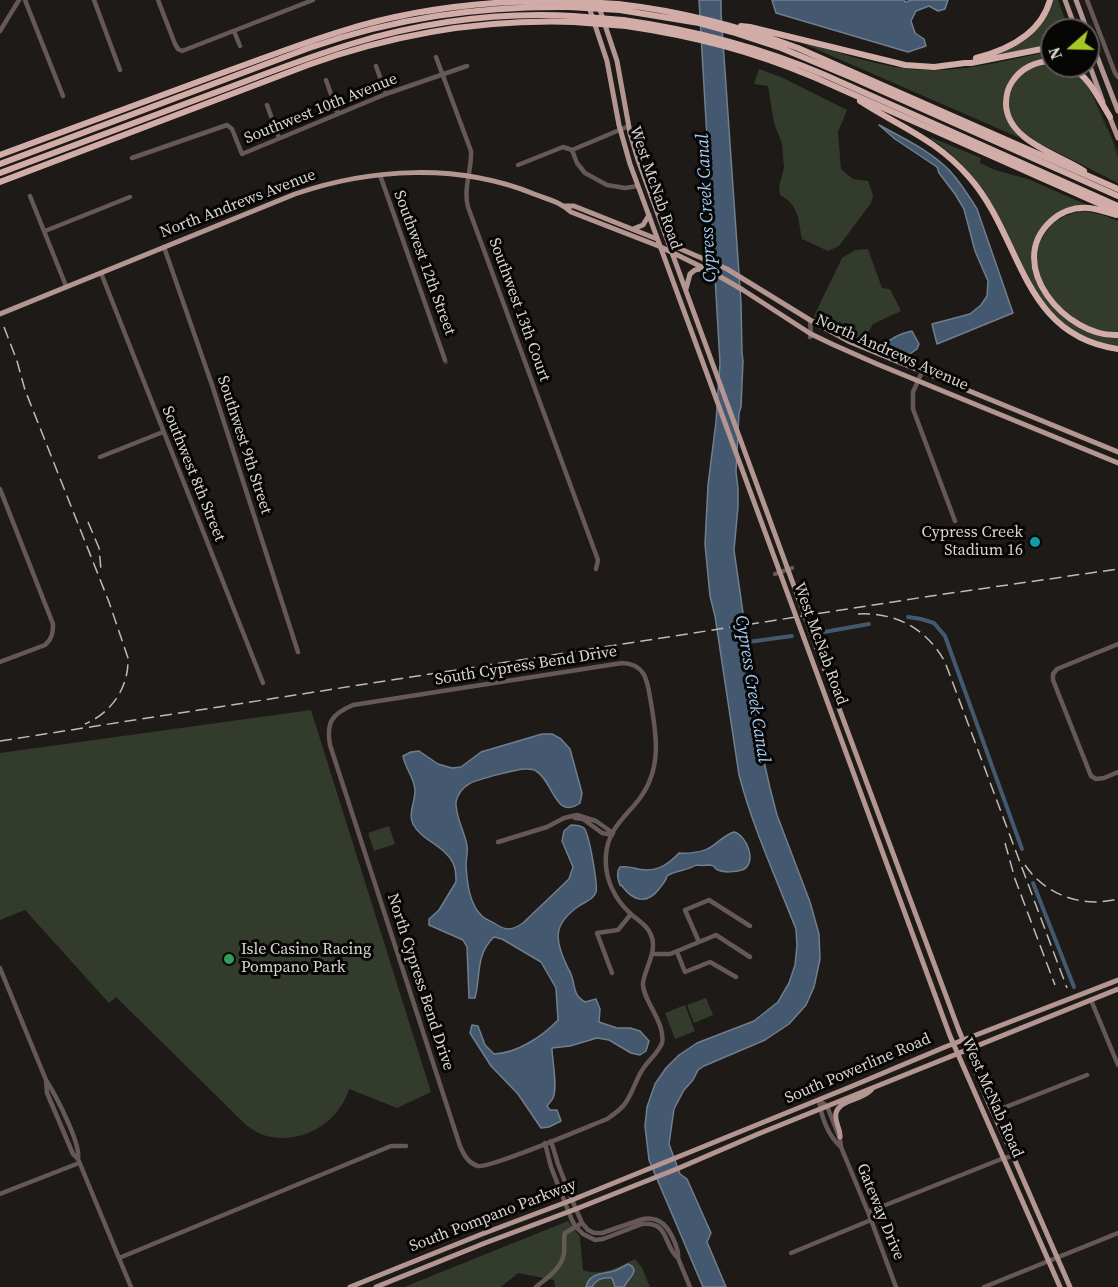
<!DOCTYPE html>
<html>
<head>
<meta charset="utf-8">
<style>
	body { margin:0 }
	#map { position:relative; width:1118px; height:1287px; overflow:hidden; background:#1e1a17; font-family:"Source Serif 4",serif }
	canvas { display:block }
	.north { position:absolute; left:1040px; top:18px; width:60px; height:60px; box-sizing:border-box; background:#070605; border:2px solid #5a5857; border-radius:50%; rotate:250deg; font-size:16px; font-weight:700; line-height:24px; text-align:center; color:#d7d4d2 }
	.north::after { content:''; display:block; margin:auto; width:21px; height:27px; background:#a4c825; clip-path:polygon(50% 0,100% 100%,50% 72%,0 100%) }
</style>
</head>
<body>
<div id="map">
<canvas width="1118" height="1287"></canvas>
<div class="north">N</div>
</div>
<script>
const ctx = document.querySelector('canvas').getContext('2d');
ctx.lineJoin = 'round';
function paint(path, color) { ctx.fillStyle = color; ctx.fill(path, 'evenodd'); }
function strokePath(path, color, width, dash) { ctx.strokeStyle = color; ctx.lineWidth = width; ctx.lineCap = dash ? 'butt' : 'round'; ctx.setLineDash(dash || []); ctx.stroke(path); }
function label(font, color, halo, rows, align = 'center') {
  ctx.font = font + ' "Source Serif 4",serif'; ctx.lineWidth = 6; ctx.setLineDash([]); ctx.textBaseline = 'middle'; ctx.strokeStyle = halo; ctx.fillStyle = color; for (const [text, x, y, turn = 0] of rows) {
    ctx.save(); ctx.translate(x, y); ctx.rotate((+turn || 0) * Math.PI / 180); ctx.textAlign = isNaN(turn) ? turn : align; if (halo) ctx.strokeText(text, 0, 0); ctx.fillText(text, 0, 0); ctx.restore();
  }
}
paint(new Path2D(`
	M1052,0H1058L1069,30H1052V45L990,56L1030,35Z
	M802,42C842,53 887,70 929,70C970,71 1011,59 1052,51V59L1037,61L1007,88L1009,123L1014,131L1020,138L802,43Z
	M1052,63V66C1057,66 1062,65 1067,67C1090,75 1098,112 1108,131L1092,91L1118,153V155L1113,143L1118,158V183L1039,143C1029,137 1017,129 1012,118C1003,97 1016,71 1038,65C1042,64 1047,64 1052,63Z
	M759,69L781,77L847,110L838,132L841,169L853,179L868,181L873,195L871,203L839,246L828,251L802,239C798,220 800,206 780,195L779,186L784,168L782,144L774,123L768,86L754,84Z
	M930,137L981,158L980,163L995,170L1028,179L1087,205C1072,214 1055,211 1043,227C1032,241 1027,263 1036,279C1039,284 1043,289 1047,294C1051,300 1055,308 1060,313C1074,329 1097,338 1118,337V346C1100,342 1082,338 1067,326C1029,298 1017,248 995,209C979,180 957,156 930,138Z
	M1085,211L1103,215L1118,221V333C1109,332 1098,332 1091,329C1058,313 1019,268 1046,232C1056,218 1069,213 1085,211Z
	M868,249L882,288L890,289L901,311L873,324L864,340L827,327L814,316L842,258L855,250Z
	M311,710L431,1092L397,1108L349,1089C338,1125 299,1146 263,1135C257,1133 251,1128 246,1125L116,997L109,1003L25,910L0,920V753Z
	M389,826L395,844L374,851L368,833Z
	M706,998L713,1015L694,1023L687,1005Z
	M685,1005L695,1031L675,1039L665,1013Z
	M568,1221L580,1237L583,1270C601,1277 618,1267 635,1259L642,1268L650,1287H555L554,1280L518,1273L501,1287H404Z`), '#333b2c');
const water = new Path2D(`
	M699,0H721V13L741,303L742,353L743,361L741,407L739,413L736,472L738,488V507L734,550L743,613V623L748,642L765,766L770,788L777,815L810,902L819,934L820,959L814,987L806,1005L789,1024L765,1040L704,1066L698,1070L693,1080L684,1090L674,1109L669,1144L680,1174L687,1179L711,1233L707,1242L726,1287H703L649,1160L645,1126L647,1107L655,1084L666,1068L679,1055L697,1043L754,1021L778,1002L789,983L795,965L797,946L796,929C776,878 753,828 739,775L715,616L710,596L705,544L708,485L716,422L720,363Z
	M772,0H904L905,2L912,0H948L945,9L938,11L929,6L916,11L911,21L915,33L924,39L926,46L908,52L776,13Z
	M879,125C903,138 931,151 950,171C960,182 969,196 977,209L1013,313L937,344L932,324L970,314L981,305L987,296L988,281L975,251L964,209L955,194L939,173L937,167L895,139Z
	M912,331L919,344L917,349L910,354L882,347C891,338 899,334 912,331Z
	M542,734H552L561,739L570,749L582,793L580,803C555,821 553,780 536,771C533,769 530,769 527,769C520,768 475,780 469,784C463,787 457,795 456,802C455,817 465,832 467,846C468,852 466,859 466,865C467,882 469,904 482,916C485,919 490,921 494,923C506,931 511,931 523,923L569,879L573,867L562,841L564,831L571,825C576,825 580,825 584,828C589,833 598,885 596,892C593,900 586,901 579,906C553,924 554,939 567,966C568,969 570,971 571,974C576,987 572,994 585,1002L596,999L600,1009L599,1022L617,1028H630L640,1031L649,1041L646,1051L640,1055L631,1053L609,1040L597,1038L570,1046L552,1048C552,1061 558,1086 553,1098C552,1101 549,1103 547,1106L550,1110H557L561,1121L549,1127L541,1128L518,1094L491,1066L470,1033L472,1025L478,1026L485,1045L494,1054C517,1053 542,1037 558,1020L556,988L541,962L502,939L494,937C475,955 481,976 475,998H469L467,947L463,940L429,925V919L439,910L456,882C456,876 456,868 453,863C445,846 421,840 413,824C408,814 415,802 415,791C415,778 405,769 403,756L411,752L419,751L438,764L452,768L461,767L481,752Z
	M734,832C747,835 758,864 742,870C736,872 724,873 718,870C711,867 719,867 710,865C706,865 701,866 696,865C687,871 676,870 667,876C666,881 663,884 659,889C647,905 633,901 622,886L620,885C618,880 616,872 620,867C626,866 628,867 634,868C654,874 667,866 679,853C686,854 703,852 709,848C718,843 724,835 734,832Z
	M628,1264C642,1270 627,1279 624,1287H615L612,1278C603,1277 596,1279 592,1287H586C589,1273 603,1274 614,1271C619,1269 623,1267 628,1264Z`);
paint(water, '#44596f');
strokePath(water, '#707e8d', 1.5);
strokePath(new Path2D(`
	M908,617L921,619L934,623L945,636L1022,849
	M824,632L869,624
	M748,642L792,636
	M1033,883L1074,987`), '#44596f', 4);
strokePath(new Path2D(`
	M445,360L447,366`), '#3a3633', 4.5, [4.5, 2]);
strokePath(new Path2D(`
	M25,0L63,96
	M94,0L120,70
	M158,0L175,44L178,49L182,51L313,0
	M1087,0L1115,73L1118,77
	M0,31L19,0
	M234,31L240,46
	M436,57L471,151C472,170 463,188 468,207L598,560L596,569
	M376,66L386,94
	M326,80L338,114
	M267,105L279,138
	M572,150L577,163L585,173L607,185L625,188L638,186
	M132,158L227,125L232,129L242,154L386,94L467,66
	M518,165L563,147L572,150L629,126
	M380,175L445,360
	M30,196L66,286
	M45,231L130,197
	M164,247L212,385L298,652
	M101,273L263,683
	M810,320L811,334L810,337
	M922,372L913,392V409L955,521
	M100,457L163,432
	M0,489L53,624C53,633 52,639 45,645L0,662
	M775,574L792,568
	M1118,644L1057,669L1053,674V680L1091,776L1096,779L1104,778L1118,772
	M622,663C644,664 647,678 650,697C656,732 663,767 640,798C626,817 608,828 606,855C604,879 615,900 632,915C639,921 648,926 651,935C658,950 645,968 643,983C642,996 658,1015 661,1029C662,1033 663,1039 662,1043C658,1054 646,1062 641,1072C635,1082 632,1095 624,1105C619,1111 613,1115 607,1119C589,1126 489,1169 478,1166C468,1163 464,1155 460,1146L330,745C326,722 332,714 353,705Z
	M575,818L583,819L602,833L612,835
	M498,842L547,827L564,818L577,815L596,821L613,833
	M699,942L685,910L709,900L750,926
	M677,952L685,972L710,962L736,977
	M652,954H670L716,935L750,957
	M0,968L46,1080C55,1094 81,1143 78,1159
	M612,973L597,933L618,930L631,914
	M1091,1000L1118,1065
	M46,1080L47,1093L73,1154L78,1159L131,1287
	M819,1100L827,1106L840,1139L841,1147L868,1212L896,1287
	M819,1100C821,1116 828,1136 841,1147
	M993,1112L1087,1075
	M551,1141L558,1164L572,1200L582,1223L588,1230L594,1233H602L643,1219C661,1216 669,1228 675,1243C677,1249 679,1252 678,1258L690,1287
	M545,1143L551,1167L571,1218L575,1226L583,1234L595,1240L603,1239L642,1224C670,1221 663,1246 678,1258
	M0,1194L79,1163
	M868,1212L1004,1158L1013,1156
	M791,1253L871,1220
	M119,1258L391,1146H406
	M536,1287C547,1278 562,1268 564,1253C565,1246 563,1239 565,1233L582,1223
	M984,1287L1118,1233`), '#665856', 4.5);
strokePath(new Path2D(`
	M1065,0L1076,30
	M1076,0L1087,30
	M588,4L607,61L619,125L630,164L950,1036L1060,1287
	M599,7L617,61L630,133L638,160L817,649L958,1028L989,1104L1013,1156L1070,1287
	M1088,33L1118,111
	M1088,61L1103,102
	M1108,113L1118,138
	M565,206H574L657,239
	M633,229L643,225L649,215
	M669,244L727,269L810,320L850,342L1118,452
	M686,289L690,274L695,270L704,268
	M0,314L295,194C371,168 458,163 534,194C547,199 561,202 571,212L661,247L712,272L743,290L811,334L834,345L877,364L1118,463
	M840,1137C841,1129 834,1122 836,1113C840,1099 864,1100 872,1089
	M350,1287L482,1234L572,1200L850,1087L945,1047L1118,980
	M376,1287L485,1243L576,1209L679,1168L758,1134L1118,989`), '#b39591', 5);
strokePath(new Path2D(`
	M618,4C680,11 739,26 798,48L1118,189
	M620,10L699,23L732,32L781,48L853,78L1118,196
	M623,20C695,30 759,47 825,75L1118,206
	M626,26C694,36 752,51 816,78L1118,212
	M741,26L750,27L905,65L934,67L965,63H971L1052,47
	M1088,46L1095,52
	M976,58C1007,50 1041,34 1050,0
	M1052,61C1036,61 1021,68 1012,82C1008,88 1006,96 1006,104C1007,141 1058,154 1084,171
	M1069,66C1090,77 1098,98 1110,117
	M860,101C900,127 936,139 969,177C1023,238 1020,335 1118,349
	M0,155C74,127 148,100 222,73C262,59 302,43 342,31C415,8 491,0 567,1
	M0,164L309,48C395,18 478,6 569,7
	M0,173C71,146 143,120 214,93C260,76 305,58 351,44C423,22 498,12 573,16
	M0,182L308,65C394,34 483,19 574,22
	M1116,215C1107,212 1098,209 1089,208C1075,207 1061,212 1051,221C1003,265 1067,338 1118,335`), '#d2ada8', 6);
strokePath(new Path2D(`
	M4,327L17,361L25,390L109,602L128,658C129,688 111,713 85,724
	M88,522L99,548L101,570
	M858,614C896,612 927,629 945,662L1067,988
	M0,741L931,596L1118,569
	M1005,843L1015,879L1055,985
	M1025,865C1046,896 1083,908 1118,899`), '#bdbab8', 1.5, [12, 6]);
strokePath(new Path2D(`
	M567,1L618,4
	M569,7L620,10
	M573,16L623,20
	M574,22L626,26`), '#d2ada8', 6);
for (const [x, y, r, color] of [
	[1035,542,6,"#0f9aa8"],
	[229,959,6,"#2e9e5b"]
]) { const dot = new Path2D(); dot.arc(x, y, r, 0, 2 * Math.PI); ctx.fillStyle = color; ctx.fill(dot); strokePath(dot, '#070605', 2); }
label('16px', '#d7d4d2', '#070605', [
	["Southwest 10th Avenue",321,109,-22],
	["West McNab Road",655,188,71],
	["North Andrews Avenue",238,204,-21],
	["Southwest 12th Street",424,263,70],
	["Southwest 13th Court",519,310,70],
	["North Andrews Avenue",892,353,24],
	["Southwest 9th Street",244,445,72],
	["Southwest 8th Street",193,474,68],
	["West McNab Road",820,644,70],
	["South Cypress Bend Drive",526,666,-9],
	["North Cypress Bend Drive",420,982,72],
	["South Powerline Road",858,1069,-23],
	["West McNab Road",992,1098,66],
	["Gateway Drive",880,1212,68],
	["South Pompano Parkway",493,1216,-21]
]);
label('16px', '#d7d4d2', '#070605', [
	["Cypress Creek",1023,533],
	["Stadium 16",1023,551],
	["Isle Casino Racing",241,950,"left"],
	["Pompano Park",241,968,"left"]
], 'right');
label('italic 18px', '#a3ccf6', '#070605', [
	["Cypress Creek Canal",707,208,-93],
	["Cypress Creek Canal",752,689,81]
]);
</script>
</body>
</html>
